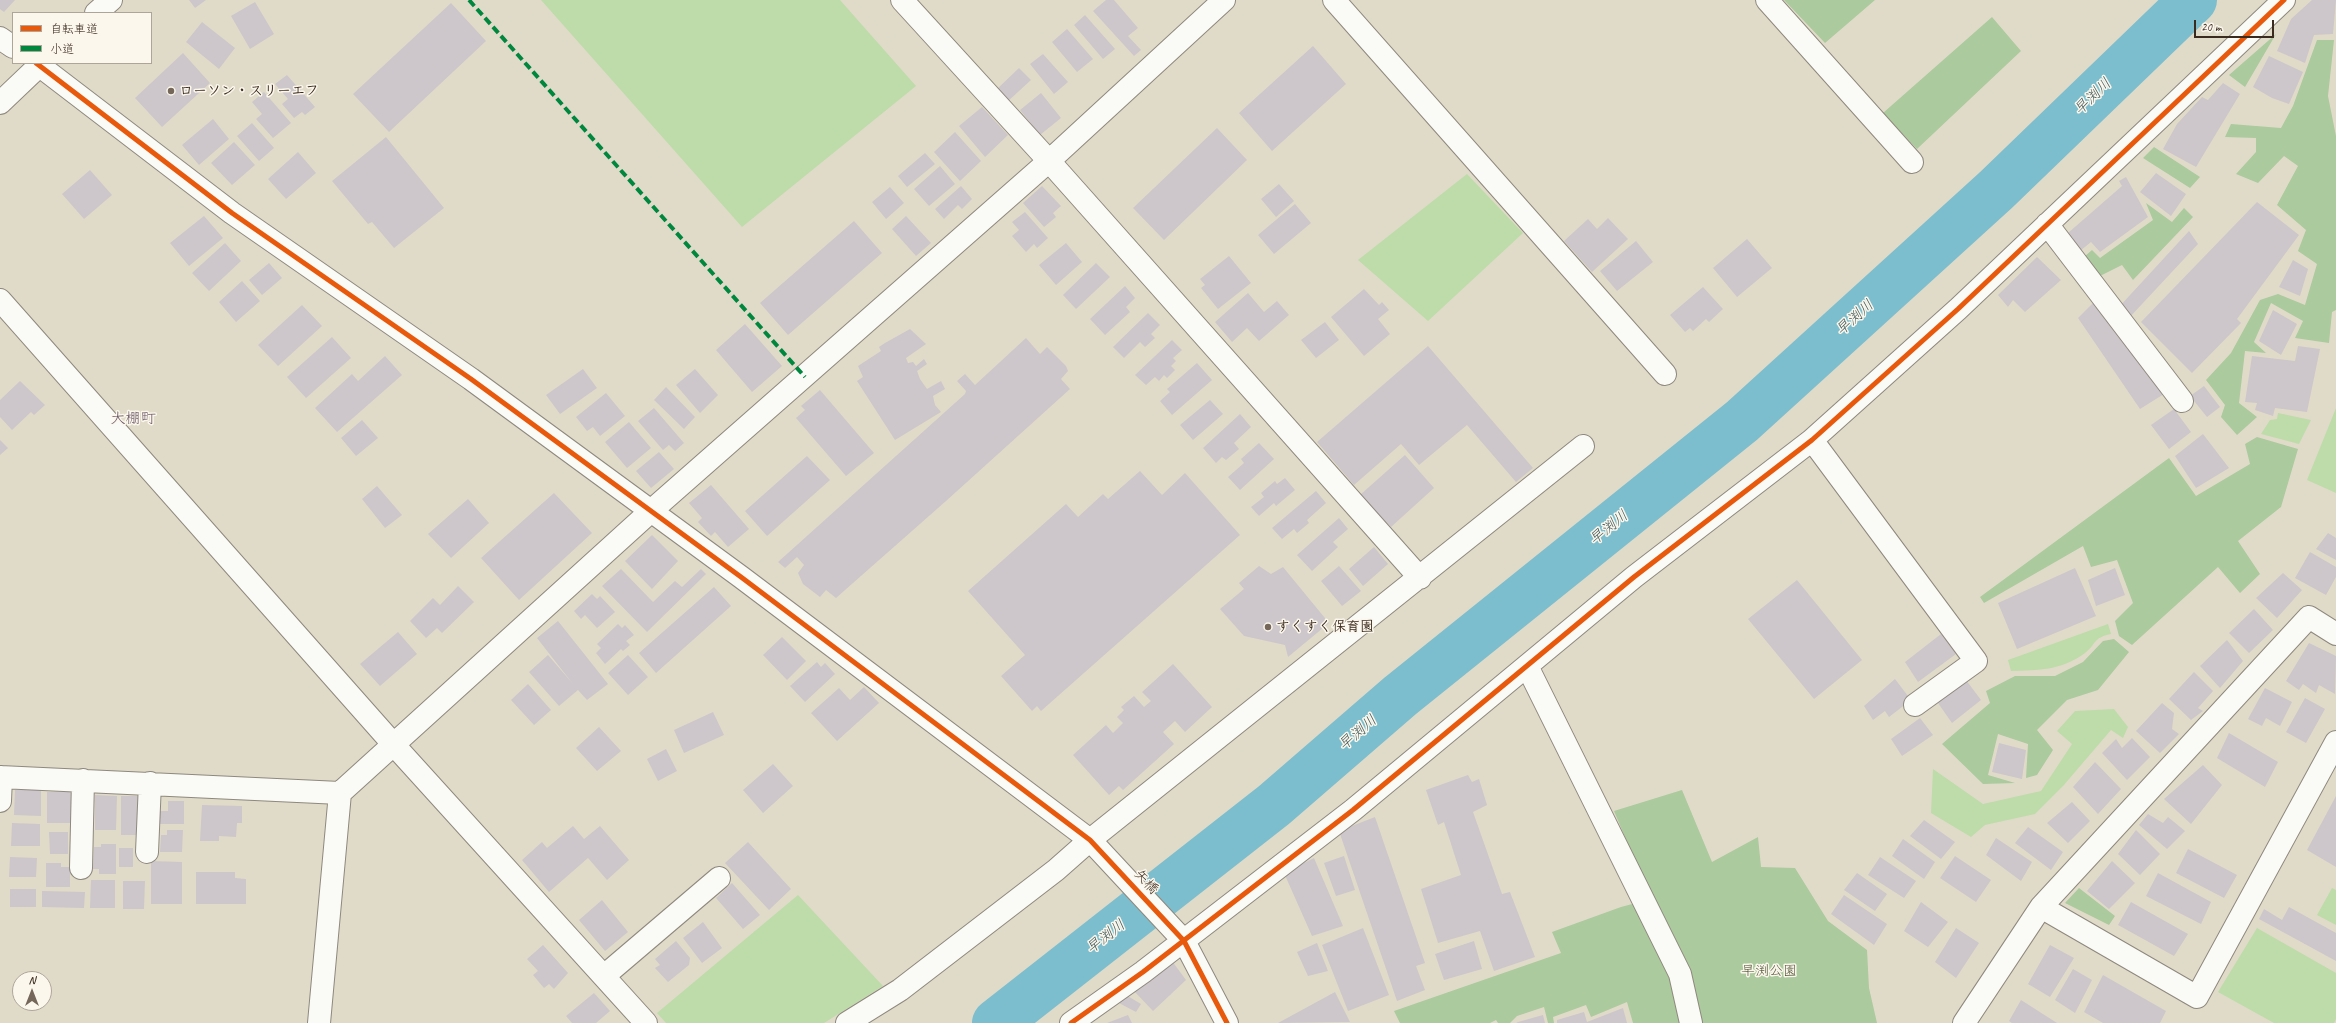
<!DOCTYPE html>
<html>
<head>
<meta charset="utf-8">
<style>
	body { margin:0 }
	#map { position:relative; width:2336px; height:1023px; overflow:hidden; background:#e0dbc8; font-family:Caveat,"Klee One",sans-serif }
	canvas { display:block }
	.legend { position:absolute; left:12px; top:12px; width:140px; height:52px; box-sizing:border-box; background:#fbf7ec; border:1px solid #aea59a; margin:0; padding:5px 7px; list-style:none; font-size:12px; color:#3b2a1e }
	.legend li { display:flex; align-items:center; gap:8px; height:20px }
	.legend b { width:20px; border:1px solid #aea59a }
	.north { position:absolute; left:12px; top:971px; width:40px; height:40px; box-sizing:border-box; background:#fbf7ec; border:1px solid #aea59a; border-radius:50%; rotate:0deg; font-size:11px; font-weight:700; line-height:16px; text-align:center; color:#3b2a1e }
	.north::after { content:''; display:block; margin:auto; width:14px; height:18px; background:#75685a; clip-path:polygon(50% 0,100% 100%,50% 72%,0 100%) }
	.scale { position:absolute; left:2194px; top:20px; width:80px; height:18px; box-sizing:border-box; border:2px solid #3b2a1e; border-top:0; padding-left:5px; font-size:12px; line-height:14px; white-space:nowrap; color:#3b2a1e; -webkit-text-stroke:3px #fbf7ec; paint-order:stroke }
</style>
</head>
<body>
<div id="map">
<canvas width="2336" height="1023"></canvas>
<ul class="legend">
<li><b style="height:5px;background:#e8590c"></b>自転車道</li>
<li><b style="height:5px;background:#00873e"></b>小道</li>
</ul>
<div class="north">N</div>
<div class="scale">20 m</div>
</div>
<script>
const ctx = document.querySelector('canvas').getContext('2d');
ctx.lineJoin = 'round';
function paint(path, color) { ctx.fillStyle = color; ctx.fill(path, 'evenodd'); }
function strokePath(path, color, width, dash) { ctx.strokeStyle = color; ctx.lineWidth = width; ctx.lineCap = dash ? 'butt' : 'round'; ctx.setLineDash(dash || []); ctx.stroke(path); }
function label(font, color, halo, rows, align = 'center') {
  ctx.font = font + ' Caveat,"Klee One",sans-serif'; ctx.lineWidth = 3; ctx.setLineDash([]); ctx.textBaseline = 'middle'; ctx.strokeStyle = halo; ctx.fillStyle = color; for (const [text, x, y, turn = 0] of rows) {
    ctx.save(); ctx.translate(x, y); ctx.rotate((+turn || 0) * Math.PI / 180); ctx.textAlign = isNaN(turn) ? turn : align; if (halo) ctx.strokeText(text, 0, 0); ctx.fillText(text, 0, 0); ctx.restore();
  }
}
paint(new Path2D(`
	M541,0H840L916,86L742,227Z
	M1467,174L1523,233L1428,321L1358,260Z
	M2336,408V493L2307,480Z
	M2278,413L2311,420L2299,444L2261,434L2270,420L2277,419Z
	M2108,624L2111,634C2092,638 2097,644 2085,653C2060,671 2039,670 2011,671L2008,660Z
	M2114,709L2128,727L2123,738L2111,730L2063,786L2035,814L1985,825L1971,837L1931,813L1933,769L1983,804L2041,791L2072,744L2057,731L2075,711Z
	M2332,888L2336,890V925L2317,915Z
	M798,895L883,986L824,1023H666L657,1013Z
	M2257,928L2336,973V1019L2334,1023H2274L2218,992Z`), '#bddca9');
paint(new Path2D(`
	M1784,0H1875L1825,43Z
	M1992,17L2021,51L1917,149L1883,113Z
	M2276,34L2245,87L2229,75Z
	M2317,40H2334L2328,96L2336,136V310L2332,312L2329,343L2295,338L2303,321L2271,303L2254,342L2266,353L2245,351L2239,403L2257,417L2237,435L2221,417L2225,405L2206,380L2231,353L2260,300L2278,294L2305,305L2317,264L2298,251L2306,230L2277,205L2298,166L2284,156L2258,183L2236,174L2256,152V138L2225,137L2231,124L2281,128L2293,106Z
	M2154,147L2200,177L2190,188L2143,158Z
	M2146,203L2172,222L2184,208L2193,217L2133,280L2122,265L2098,277L2084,257L2092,250L2100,258L2153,220Z
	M2257,437L2298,449L2281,507L2238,541L2260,574L2240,593L2218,567L2132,645L2119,636L2115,621L2133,603L2117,560L2091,567L2083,546L1984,603L1980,597L2169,458L2196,496L2250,464L2245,444Z
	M2114,639L2129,652L2098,690L2067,700L2037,730L2053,750L2037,775L2026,778L2028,744L1998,734L1988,775L2015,783L1983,784L1942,744L1990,703L1986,691L2015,676H2055L2083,662L2103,641Z
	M1682,790L1712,862L1758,837L1761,867L1795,868L1828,921L1867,950L1869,988L1877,1023H1633L1627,1002L1591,1017L1586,1005L1553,1017L1554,1023H1548L1544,1007L1517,1016L1510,1023H1498L1496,1020L1490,1023H1400L1394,1011L1561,953L1552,932L1621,907L1651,899L1614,811Z
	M2079,888L2115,916L2109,925L2065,903Z`), '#abca9d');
strokePath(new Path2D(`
	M996,1023L1274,805L1400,696L1742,421L1996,190L2193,0`), '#7cbece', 48);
paint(new Path2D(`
	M0,0H15L4,12L0,9Z
	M189,0H206L195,8Z
	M1106,0H1114L1138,28L1128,36L1141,50L1134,56L1093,11Z
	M2312,0H2336L2333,34L2314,35L2305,63L2277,51L2291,19Z
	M255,2L274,34L250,49L231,16Z
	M451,3L486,41L389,132L353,94Z
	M1085,15L1115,49L1103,59L1074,25Z
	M202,22L235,48L219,69L186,42Z
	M1067,29L1093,59L1077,72L1052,42Z
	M1313,46L1346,84L1272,151L1239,113Z
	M183,53L210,83L162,127L135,98Z
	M1043,54L1068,82L1054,94L1030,64Z
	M2269,56L2303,72L2289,104L2272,98L2253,87Z
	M1019,68L1031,80L1006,103L995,91Z
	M287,75L315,107L305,115L302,112L294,118L282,104L288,99L275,84Z
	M2223,83L2240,94L2196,167L2163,149L2177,124L2202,97L2208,100Z
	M264,92L291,123L273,138L256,119L262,114L252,102Z
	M1041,93L1061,118L1040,135L1020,110Z
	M982,107L1008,135L985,157L959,126Z
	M213,119L229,139L199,165L182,145Z
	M252,123L274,148L259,161L237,136Z
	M1217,128L1247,160L1164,240L1133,208Z
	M955,132L981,161L960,181L934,152Z
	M386,137L444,208L394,248L372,222L368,224L332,181Z
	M234,142L255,165L232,185L211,163Z
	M298,152L316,173L286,199L268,179Z
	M925,153L935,164L907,187L898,176Z
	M940,166L955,184L929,206L914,189Z
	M90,170L112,195L84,219L62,194Z
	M2156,173L2186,194L2171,216L2140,192Z
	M2126,177L2148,217L2100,252L2091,242L2080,251L2068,233L2122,186L2119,181Z
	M1279,184L1294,201L1276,217L1261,199Z
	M961,186L972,199L962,209L958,205L944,219L935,209Z
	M1042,186L1061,206L1053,213L1056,217L1044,227L1023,203Z
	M890,187L904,203L886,219L872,202Z
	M2257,202L2299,235L2237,319L2241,323L2192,373L2141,322Z
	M1295,204L1311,223L1274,254L1258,235Z
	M1025,212L1048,238L1037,248L1034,244L1026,252L1012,236L1019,230L1012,222Z
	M204,216L223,238L189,266L170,243Z
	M906,216L931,243L916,256L892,229Z
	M1608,218L1628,239L1592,272L1564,241L1588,219L1597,229Z
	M854,221L882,253L788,335L760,303Z
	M2189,231L2198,244L2129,318L2119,307Z
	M1747,239L1772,268L1737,297L1713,268Z
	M1636,241L1653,262L1617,291L1600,271Z
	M225,243L241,261L209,291L192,273Z
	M1066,243L1082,262L1056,285L1039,265Z
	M1229,256L1251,283L1218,309L1201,288L1205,285L1200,279Z
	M2037,257L2061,280L2025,312L2013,300L2008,307L1998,295Z
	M2293,260L2308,269L2300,296L2279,287Z
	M269,263L282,278L262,295L249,280Z
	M1096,263L1110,277L1076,309L1063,295Z
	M242,281L260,301L236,322L219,302Z
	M1125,286L1135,298L1126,307L1130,312L1105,335L1090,319Z
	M1703,287L1723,309L1709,322L1706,319L1693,331L1690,328L1685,332L1670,315Z
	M1364,289L1379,305L1382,302L1389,310L1378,319L1390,334L1364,356L1331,317Z
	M1248,293L1264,312L1277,301L1289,315L1259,341L1247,328L1232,342L1215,322Z
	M2093,303L2164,394L2140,409L2078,318Z
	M302,305L322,326L278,366L258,345Z
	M2273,310L2297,324L2281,355L2259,341Z
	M1148,313L1160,325L1151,334L1155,338L1145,347L1140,342L1124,358L1113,347Z
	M1325,322L1339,340L1316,358L1301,340Z
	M745,324L782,366L752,392L716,350Z
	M910,329L926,344L906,358L908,363L913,362L916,366L924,359L927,364L917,371L920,379L927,389L941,381L945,389L933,396L935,405L941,412L895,440L857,381L863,377L858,366L881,351L879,347L885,343Z
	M332,337L351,358L306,398L287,377Z
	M1026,338L1040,354L1047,347L1066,366L1068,371L1061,379L1070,389L946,501L836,598L826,590L820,597L803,584L798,573L804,565L797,557L785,568L778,562L965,394L966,391L957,381L965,374L975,385Z
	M1172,340L1182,350L1173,358L1176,361L1171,366L1175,370L1167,378L1164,375L1159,381L1155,377L1146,385L1135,375Z
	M1428,346L1533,468L1516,482L1467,425L1419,465L1401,444L1354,485L1317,442Z
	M2298,346L2320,349L2307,412L2275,408L2273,416L2255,410L2257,403L2245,402L2252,356L2295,361Z
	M385,356L402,375L337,432L315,408L352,374L358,381Z
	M1197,363L1212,380L1172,415L1160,401L1170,392L1167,389Z
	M583,369L597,388L560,414L546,395Z
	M695,369L718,395L700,413L676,385Z
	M20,381L45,405L34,415L31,412L12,430L0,417V400Z
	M2204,386L2220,407L2207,417L2190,396Z
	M666,387L695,417L684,429L654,400Z
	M820,390L874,453L846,476L796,418L805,410L801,406Z
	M606,393L625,416L600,436L593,427L587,431L576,417Z
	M1210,400L1223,414L1193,440L1180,425Z
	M654,408L684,443L675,451L669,445L663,450L638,421Z
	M2174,409L2191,432L2169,449L2151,425Z
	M1240,414L1251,427L1234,443L1239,449L1226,460L1222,457L1216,463L1203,448Z
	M362,420L378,438L356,456L341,438Z
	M629,422L651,448L627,468L605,442Z
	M2203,434L2229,468L2196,488L2175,456Z
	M0,440L8,448L0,455Z
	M1259,443L1274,459L1240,490L1228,477L1244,463L1241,459Z
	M659,452L674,469L651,488L636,471Z
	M1405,455L1434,488L1391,527L1360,495Z
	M807,456L830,480L767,536L745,511Z
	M1140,471L1162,495L1185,473L1240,535L1041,711L1037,706L1032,711L1001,676L1025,655L968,591L1066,504L1078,517L1103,494L1108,499Z
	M1285,478L1295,490L1276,506L1274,503L1259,516L1251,507L1264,497L1261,493L1275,481L1277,484Z
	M711,485L749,529L728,547L715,532L711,536L698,522L702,518L689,503Z
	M377,486L402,515L385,528L362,499Z
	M1316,491L1326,503L1307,520L1309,523L1297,533L1294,529L1282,539L1272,528Z
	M554,493L592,533L519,600L481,558Z
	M468,499L489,523L451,558L428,534Z
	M1339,518L1348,529L1333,542L1338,547L1312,571L1297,555Z
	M2328,533L2336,538V560L2316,549Z
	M652,535L678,561L652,589L625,561Z
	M1374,547L1388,564L1363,586L1349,569Z
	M2310,552L2336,567V577L2326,595L2295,578Z
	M1259,566L1271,574L1283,567L1329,623L1288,657L1285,645L1244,636L1220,609L1244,589L1239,583Z
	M1339,566L1361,591L1342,606L1321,581Z
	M2075,568L2096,616L2017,649L1998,603Z
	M2115,568L2125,595L2096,606L2088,580Z
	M621,569L653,602L675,581L682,587L701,569L706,574L647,632L602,586Z
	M2283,573L2302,590L2277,618L2256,598Z
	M1797,580L1862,660L1814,699L1748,619Z
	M458,586L474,602L442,633L437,628L426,638L410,621L433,598L440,605Z
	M714,587L731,606L656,673L639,653Z
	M592,594L597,599L600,596L615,612L597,628L585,615L581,619L574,611Z
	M2254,609L2273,630L2249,653L2229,633Z
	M558,621L608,684L587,700L578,690L559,706L529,672L548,655L573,684L537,638Z
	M618,624L622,628L625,625L634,635L626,641L630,645L623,651L621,649L605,664L596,653L601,648L597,644Z
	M398,632L417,654L380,686L360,664Z
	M1941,634L1956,654L1918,682L1905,662Z
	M782,637L806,661L787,680L763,655Z
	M2227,640L2243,661L2220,688L2200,666Z
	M2309,643L2336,656L2335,694L2319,685L2316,693L2303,684L2299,690L2286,681Z
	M628,655L648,677L628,695L608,673Z
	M817,662L821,667L825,663L835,674L805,702L790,686Z
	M1173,664L1212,707L1185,732L1175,721L1163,732L1174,744L1123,790L1119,786L1109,795L1073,755L1106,725L1113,733L1123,723L1117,717L1124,710L1121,707L1134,696L1144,707L1151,701L1142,692Z
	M2194,672L2213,691L2198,708L2203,711L2191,720L2169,699Z
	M1895,679L1911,700L1889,717L1885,711L1873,720L1864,706Z
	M1966,680L1981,700L1952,723L1938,703Z
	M528,684L551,710L534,725L511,700Z
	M864,687L879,703L837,741L811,713L839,688L850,700Z
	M2265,688L2292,702L2280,726L2266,718L2262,726L2248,719Z
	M2305,698L2325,709L2306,743L2286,732Z
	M2162,703L2174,713L2172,729L2179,734L2160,753L2136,731Z
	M713,712L724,735L684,753L674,730Z
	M1920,718L1933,735L1902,756L1891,739Z
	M599,727L621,751L597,771L576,748Z
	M2229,733L2278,762L2265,787L2217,758Z
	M2132,738L2150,757L2127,780L2102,753L2116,739L2122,748Z
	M1999,743L2026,750L2022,779L1992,772Z
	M666,749L677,771L658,781L647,759Z
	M2095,762L2121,789L2098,814L2073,787Z
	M773,764L793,786L763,813L743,790Z
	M2203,765L2222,785L2191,824L2164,799Z
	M1468,775L1472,782L1479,779L1487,805L1473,812L1502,894L1510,892L1535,957L1494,971L1480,931L1438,943L1421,889L1461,875L1444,822L1438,825L1426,790Z
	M15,790H41V816L14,815Z
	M47,792H71V823H47Z
	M95,795L117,796L116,830H95Z
	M121,796H140L139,835H121Z
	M2336,796V867L2307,850Z
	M168,801H184V824H160V811H168Z
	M2072,802L2090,821L2068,843L2047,823Z
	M202,805L242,806V823H237L236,837L219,836V841H200Z
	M2148,814L2163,823L2168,817L2185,831L2167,849L2139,825Z
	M1375,817L1425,963L1416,966L1425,990L1397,1001L1339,831Z
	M1924,820L1955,842L1941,859L1910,836Z
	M12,823L40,824V846H11Z
	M573,826L584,839L600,826L629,860L607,880L588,858L549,892L522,860L542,842L547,848Z
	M2028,827L2063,852L2051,870L2015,843Z
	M167,830H183L182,852H160L161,835H167Z
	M2136,830L2160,854L2140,875L2118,854Z
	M49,832H68V854H50Z
	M1996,838L2032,862L2021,881L1986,855Z
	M1903,839L1935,862L1924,879L1892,856Z
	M748,842L791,889L769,910L725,863Z
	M101,844H116V874H99V869H93L94,847H101Z
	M119,848H133V867H119Z
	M2188,849L2237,875L2224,898L2176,873Z
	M1344,856L1355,890L1336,896L1324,863Z
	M1955,856L1991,880L1976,902L1940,878Z
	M10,857L37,858L36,877H9Z
	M1880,857L1916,881L1904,898L1868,875Z
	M1314,858L1343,926L1312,936L1284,873Z
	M151,861L182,862V904H151Z
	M2112,861L2135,883L2109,909L2087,891Z
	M46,863H61V867H70V887H46Z
	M196,872H235V878L246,879V904H196Z
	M1857,873L1887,894L1875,911L1844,890Z
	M2158,873L2211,902L2201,924L2146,896Z
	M91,880H115V908H90Z
	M123,881H145L144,909H123Z
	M732,883L760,915L743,929L716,898Z
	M10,889H36V907H10Z
	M42,891L85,892L84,908L42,907Z
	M1844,895L1887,924L1874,945L1831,914Z
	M602,900L628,932L605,951L579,920Z
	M1921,902L1948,922L1928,947L1904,931Z
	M2131,902L2188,934L2174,956L2118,925Z
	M2289,907L2336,933V961L2259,919L2264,909L2282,920Z
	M703,922L722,948L702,963L683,938Z
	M1363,928L1389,995L1348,1011L1322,945Z
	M1956,928L1979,943L1956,978L1935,962Z
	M676,941L690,958L689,965L668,982L655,968L660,965L655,959Z
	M1474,941L1482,969L1444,980L1435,954Z
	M1317,943L1328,971L1308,976L1297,952Z
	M543,945L568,973L554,989L549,984L544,988L533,975L538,971L527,959Z
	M2050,945L2074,958L2050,997L2028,984Z
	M1172,961L1186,980L1153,1011L1134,991Z
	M2073,969L2092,980L2075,1013L2055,1000Z
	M2103,975L2166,1011L2160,1023H2103L2084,1012Z
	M1335,992L1350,1022L1278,1023Z
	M594,993L610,1011L596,1023H572L566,1016Z
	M1126,995L1141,1004L1136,1012L1119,1003Z
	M2021,1000L2057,1023H2012L2009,1021Z
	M1623,1008L1627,1023H1557V1020L1584,1012L1587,1022Z
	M1128,1015L1132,1023H1107Z
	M1543,1015L1545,1023H1516L1518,1022Z`), '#cdc6cb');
const minor = new Path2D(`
	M902,0L1049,161L1420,578
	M1334,0L1665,374
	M1767,0L1912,162
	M0,38L13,47
	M36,63L232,213L471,379L741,577L1090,840L1184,941L1227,1023
	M2047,224L2182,401
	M0,300L394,745L646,1023
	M1812,440L1976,661L1915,705
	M1527,666L1680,974L1691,1023
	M0,777L340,793
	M0,801L1,777
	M147,852L150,783
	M81,868L83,780
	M2041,907L2197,997L2336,742
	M604,976L719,878
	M319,1023L340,793L651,511L1049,161L1224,0
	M847,1023L900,990L1056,870L1090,840L1583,446
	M1071,1023L1143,972L1353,810L1634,577L1812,440L1958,309L2284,0
	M1964,1023L2041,907L2309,617L2336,634`);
const major = new Path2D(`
	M96,13L111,0
	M0,103L42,63`);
strokePath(minor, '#8e887d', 24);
strokePath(major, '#8e887d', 24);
strokePath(minor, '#fafaf7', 22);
strokePath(major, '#fafaf7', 22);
strokePath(new Path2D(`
	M469,0L805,377`), '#00873e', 4, [8, 4]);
strokePath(new Path2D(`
	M36,63L232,213L471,379L741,577L1090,840L1184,941L1227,1023
	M1071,1023L1143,972L1353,810L1634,577L1812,440L1958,309L2284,0`), '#e8590c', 5);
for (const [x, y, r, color] of [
	[171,91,4,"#75685a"],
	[1268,627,4,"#75685a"]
]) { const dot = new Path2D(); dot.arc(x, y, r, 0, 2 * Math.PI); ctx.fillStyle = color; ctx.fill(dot); strokePath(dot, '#fbf7ec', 1.5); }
label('bold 14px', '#3b2a1e', '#fbf7ec', [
	["ローソン・スリーエフ",179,91],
	["すくすく保育園",1276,627]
], 'left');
label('14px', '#3b2a1e', '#fbf7ec', [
	["矢橋",1146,882,47]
]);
label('14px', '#54563a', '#fbf7ec', [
	["早渕公園",1769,971]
]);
label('italic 15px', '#435a5c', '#fbf7ec', [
	["早渕川",2093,97,-44],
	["早渕川",1855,318,-42],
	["早渕川",1609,528,-39],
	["早渕川",1358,733,-41],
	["早渕川",1106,937,-38]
]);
label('15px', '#665363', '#fbf7ec', [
	["大棚町",133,419]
]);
</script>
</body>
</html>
